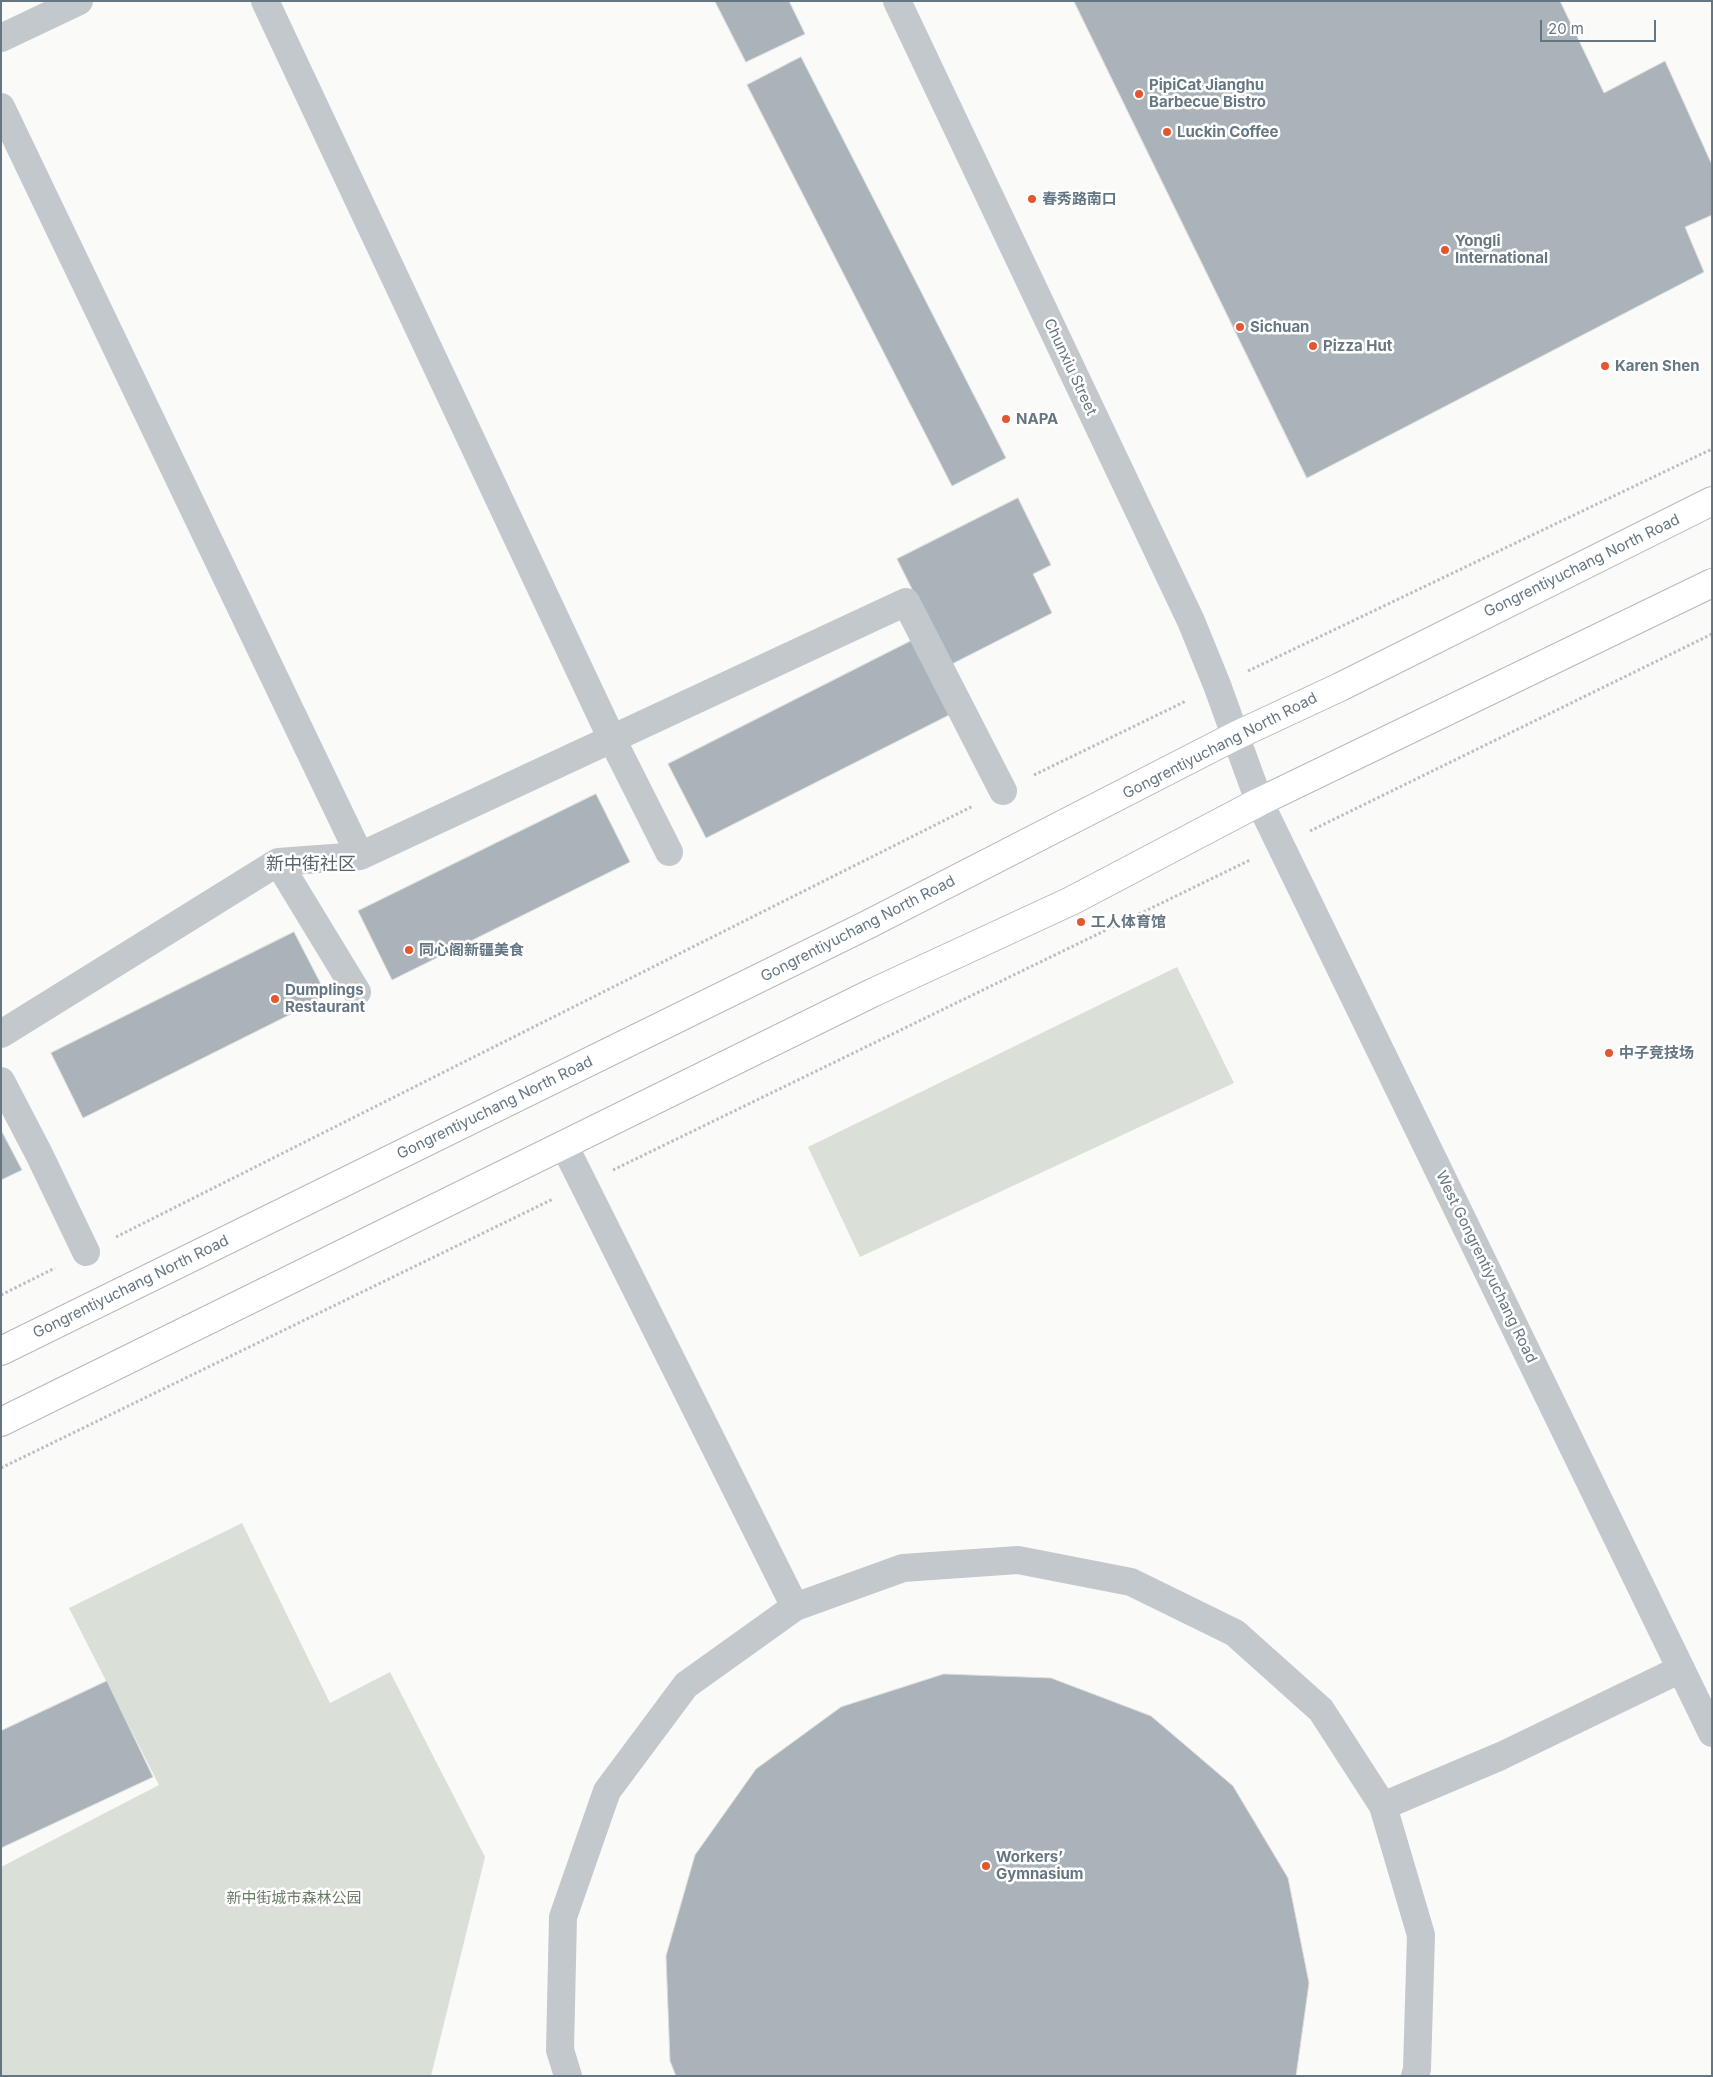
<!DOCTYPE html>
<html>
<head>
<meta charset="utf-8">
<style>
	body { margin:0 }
	#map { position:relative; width:1713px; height:2077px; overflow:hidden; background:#fafaf8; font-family:Inter,sans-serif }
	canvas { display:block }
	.frame { position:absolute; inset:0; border:2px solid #657683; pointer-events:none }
	.scale { position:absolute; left:1540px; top:20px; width:116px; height:22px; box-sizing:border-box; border:2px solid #657683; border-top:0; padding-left:6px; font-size:15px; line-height:18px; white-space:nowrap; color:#657683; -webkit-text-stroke:4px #fff; paint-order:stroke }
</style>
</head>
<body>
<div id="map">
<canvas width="1713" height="2077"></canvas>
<div class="frame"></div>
<div class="scale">20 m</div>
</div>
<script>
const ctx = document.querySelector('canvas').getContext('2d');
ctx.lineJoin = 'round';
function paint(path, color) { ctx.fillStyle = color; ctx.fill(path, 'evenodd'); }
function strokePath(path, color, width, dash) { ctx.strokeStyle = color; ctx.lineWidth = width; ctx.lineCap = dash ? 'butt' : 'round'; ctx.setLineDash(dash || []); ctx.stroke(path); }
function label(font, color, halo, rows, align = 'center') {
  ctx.font = font + ' Inter,"Noto Sans SC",sans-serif'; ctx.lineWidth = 5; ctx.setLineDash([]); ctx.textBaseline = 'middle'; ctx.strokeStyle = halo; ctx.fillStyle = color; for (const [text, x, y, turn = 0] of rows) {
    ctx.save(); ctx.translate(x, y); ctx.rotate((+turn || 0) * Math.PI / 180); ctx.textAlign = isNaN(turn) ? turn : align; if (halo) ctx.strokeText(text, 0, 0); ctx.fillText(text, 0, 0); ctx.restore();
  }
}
paint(new Path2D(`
	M1177,967L1234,1083L860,1257L808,1147Z
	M242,1523L330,1703L390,1672L485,1857L431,2076H1V1867L159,1785L69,1608Z`), '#dadfd7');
const building = new Path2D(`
	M715,1H789L805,34L746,62Z
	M1074,1H1560L1604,93L1665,61L1712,165V215L1685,227L1704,272L1307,478Z
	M801,57L1006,458L952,486L747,85Z
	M1018,498L1051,565L1033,574L1052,613L950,665L897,559Z
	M911,641L949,715L706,838L668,764Z
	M596,794L630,862L392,980L358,911Z
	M294,932L327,996L83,1118L51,1053Z
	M1,1130L22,1170L1,1180Z
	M944,1674L1051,1678L1151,1716L1233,1786L1288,1878L1309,1983L1296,2076H676L670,2061L666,1956L695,1855L756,1769L841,1707Z
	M107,1681L153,1777L1,1848V1731Z`);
paint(building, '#aab3b9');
strokePath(building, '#dcdcda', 1);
const major = new Path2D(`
	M1,1351L867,925L1235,736L1340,687L1712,501
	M1,1422L872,993L1071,901L1259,802L1712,583`);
strokePath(major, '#b5babe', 30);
strokePath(new Path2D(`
	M1248,671L1712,449
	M1034,775L1186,701
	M1310,831L1712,634
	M613,1170L1250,860
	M116,1237L973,806
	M1,1295L55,1268
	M1,1468L553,1199`), '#bbbfc2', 3, [2.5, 2.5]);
strokePath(new Path2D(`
	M265,1L611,737L669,852
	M897,1L1191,621L1217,685L1259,801L1712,1733
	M1,38L79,1
	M1,107L360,856
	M278,862L357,992
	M1,1034L278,862L360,856L906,602L1003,791
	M1,1081L39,1154L86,1252
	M564,1145L795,1607
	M1383,1806L1501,1756L1681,1669
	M568,2076L560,2050L563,1917L607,1791L686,1685L795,1607L903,1568L1018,1560L1131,1582L1235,1633L1321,1710L1383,1806L1421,1935L1417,2069L1415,2076`), '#c3c8cc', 28);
strokePath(major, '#fff', 28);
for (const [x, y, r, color] of [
	[1139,94,5,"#e4572e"],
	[1167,132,5,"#e4572e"],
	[1032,199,5,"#e4572e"],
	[1445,250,5,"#e4572e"],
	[1240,327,5,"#e4572e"],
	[1313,346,5,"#e4572e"],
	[1605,366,5,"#e4572e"],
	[1006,419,5,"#e4572e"],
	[1081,922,5,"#e4572e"],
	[409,950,5,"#e4572e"],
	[275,999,5,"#e4572e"],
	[1609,1053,5,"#e4572e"],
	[986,1866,5,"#e4572e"]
]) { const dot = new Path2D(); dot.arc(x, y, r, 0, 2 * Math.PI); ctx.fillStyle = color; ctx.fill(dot); strokePath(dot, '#fff', 2); }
label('bold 15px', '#657683', '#fff', [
	["PipiCat Jianghu",1149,85],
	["Barbecue Bistro",1149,102],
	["Luckin Coffee",1177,132],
	["春秀路南口",1042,199],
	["Yongli",1455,241],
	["International",1455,258],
	["Sichuan",1250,327],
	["Pizza Hut",1323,346],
	["Karen Shen",1615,366],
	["NAPA",1016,419],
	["工人体育馆",1091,922],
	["同心阁新疆美食",419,950],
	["Dumplings",285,990],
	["Restaurant",285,1007],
	["中子竞技场",1619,1053],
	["Workers’",996,1857],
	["Gymnasium",996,1874]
], 'left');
label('15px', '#657683', '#fff', [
	["Chunxiu Street",1070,367,65],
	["Gongrentiyuchang North Road",1582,566,-26],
	["Gongrentiyuchang North Road",1220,746,-27],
	["Gongrentiyuchang North Road",858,929,-27],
	["Gongrentiyuchang North Road",495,1108,-26],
	["West Gongrentiyuchang Road",1486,1267,64],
	["Gongrentiyuchang North Road",131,1287,-26]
]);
label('15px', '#687a64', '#fff', [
	["新中街城市森林公园",294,1898]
]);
label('18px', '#57646e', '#fff', [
	["新中街社区",311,865]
]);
</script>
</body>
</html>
